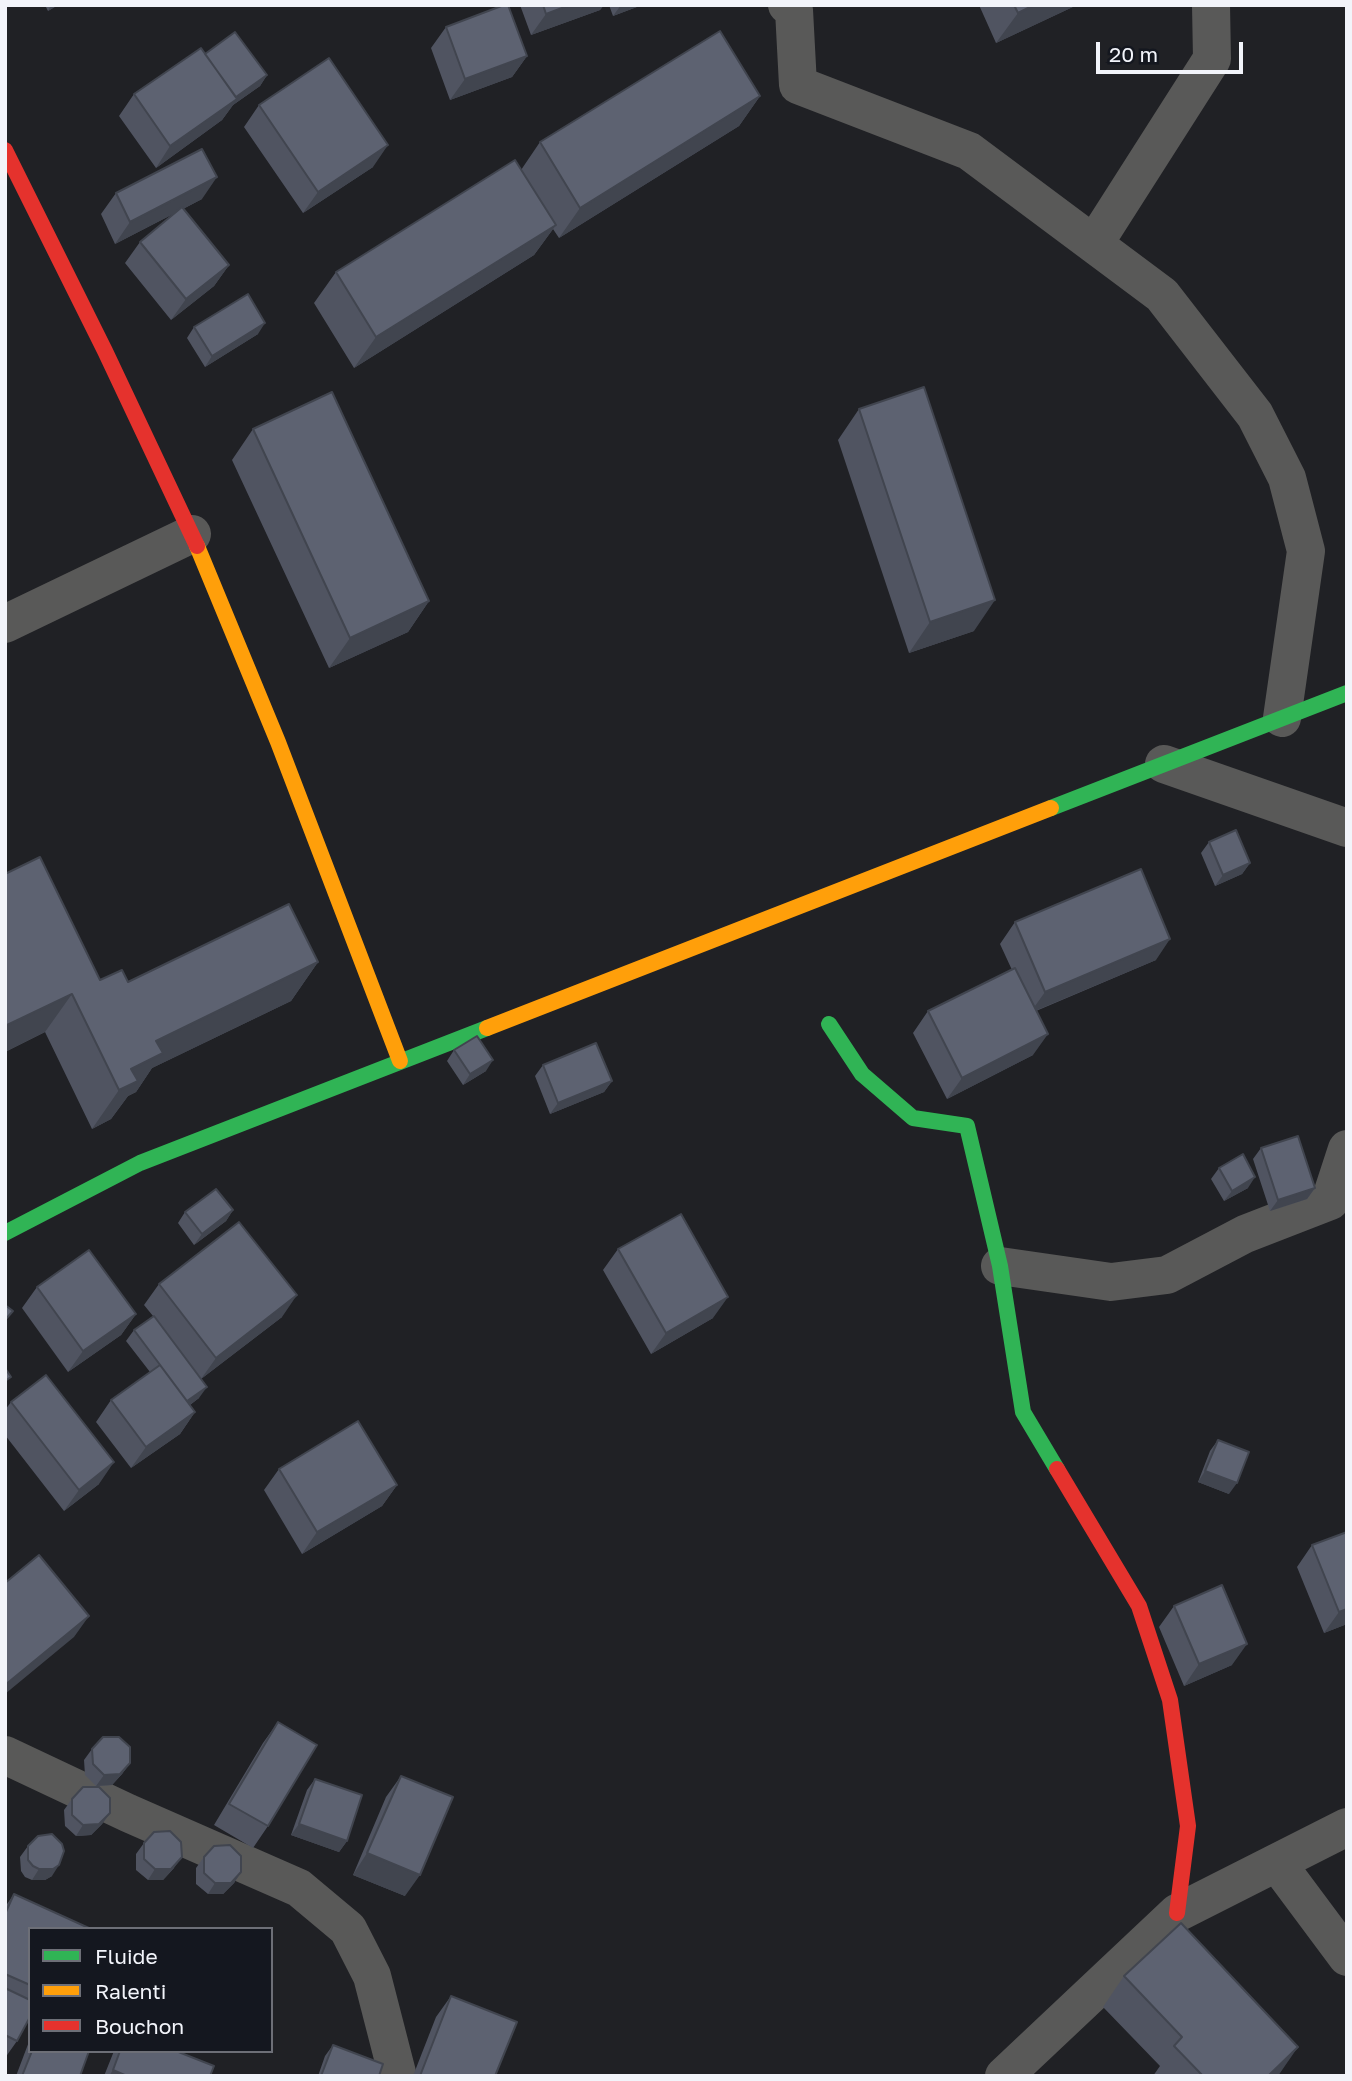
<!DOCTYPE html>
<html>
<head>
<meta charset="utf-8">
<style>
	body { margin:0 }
	#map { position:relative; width:1352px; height:2081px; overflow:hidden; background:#202125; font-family:"Golos Text",sans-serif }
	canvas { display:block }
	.frame { position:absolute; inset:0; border:7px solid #f2f4fa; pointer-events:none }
	.legend { position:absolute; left:28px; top:1927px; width:245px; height:126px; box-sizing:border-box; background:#14171f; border:2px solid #6d6f77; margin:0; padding:9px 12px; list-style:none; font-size:21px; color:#f2f4fa }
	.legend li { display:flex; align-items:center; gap:14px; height:35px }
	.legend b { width:35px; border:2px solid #6d6f77 }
	.scale { position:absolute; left:1096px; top:42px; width:147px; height:32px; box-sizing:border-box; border:4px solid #f2f4fa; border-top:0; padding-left:9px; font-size:21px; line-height:24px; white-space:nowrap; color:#f2f4fa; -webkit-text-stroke:5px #14171f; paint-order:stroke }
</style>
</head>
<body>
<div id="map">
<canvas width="1352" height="2081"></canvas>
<div class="frame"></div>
<ul class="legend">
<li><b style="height:9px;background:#30b455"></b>Fluide</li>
<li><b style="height:9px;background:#ff9f0a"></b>Ralenti</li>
<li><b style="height:9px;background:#e5322d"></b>Bouchon</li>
</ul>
<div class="scale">20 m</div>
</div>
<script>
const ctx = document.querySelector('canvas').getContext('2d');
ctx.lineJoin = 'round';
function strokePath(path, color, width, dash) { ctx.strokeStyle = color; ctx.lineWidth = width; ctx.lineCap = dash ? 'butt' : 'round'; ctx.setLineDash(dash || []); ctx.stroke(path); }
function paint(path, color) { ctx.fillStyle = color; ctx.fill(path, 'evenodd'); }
strokePath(new Path2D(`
	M787,5L794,10L798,85L969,151L1162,295L1255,415L1287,478L1306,551L1282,718
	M1094,244L1212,59L1211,5
	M5,624L192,534
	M1164,764L1347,828
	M1000,1266L1111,1282L1167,1275L1245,1234L1330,1201L1347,1149
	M5,1755L128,1813L299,1888L348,1929L372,1976L397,2073L395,2076
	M1277,1863L1347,1957
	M1004,2076L1177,1913L1347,1827`), '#595958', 38);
strokePath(new Path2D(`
	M1051,808L1347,693
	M829,1024L862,1074L913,1118L967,1126L1000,1266L1023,1412L1057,1469
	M5,1233L140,1163L487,1028`), '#30b455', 16);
strokePath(new Path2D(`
	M197,546L278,742L400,1061
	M487,1028L1051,808`), '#ff9f0a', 16);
strokePath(new Path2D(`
	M5,150L105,351L197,546
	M1057,1469L1139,1606L1170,1700L1188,1826L1177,1913`), '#e5322d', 16);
paint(new Path2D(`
	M45,5H58L48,11Z
	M520,5H604L600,10L531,35Z
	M609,5H642L613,16Z
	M979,5H1077L996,43Z
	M446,27L527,56L512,77L450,100L431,48Z
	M205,54L267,75L260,86L233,105L222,120L156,168L119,116L134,94Z
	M760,96L739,126L559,238L553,229L534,255L354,368L314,303L336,272L521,170L540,142Z
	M259,105L373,167L303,213L244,127Z
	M116,193L202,199L183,209L229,265L214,286L171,320L125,263L140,242L177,212L115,244L101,214Z
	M194,327L258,334L205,367L187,338Z
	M859,409L974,631L909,653L838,440Z
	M253,429L429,601L408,632L329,668L232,460Z
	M1209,842L1250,863L1242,874L1215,886L1201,853Z
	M5,874L100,980L128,982L318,962L291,1001L152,1068L136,1092L128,1096L111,1119L92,1129L45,1032L5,1052Z
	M1015,922L1156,960L1036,1011L1033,1055L947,1099L913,1033L928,1011L1012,970L1000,944Z
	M454,1050L486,1071L463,1085L447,1061Z
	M543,1065L612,1081L604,1092L550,1114L535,1076Z
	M1261,1148L1315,1188L1307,1199L1270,1211L1253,1159Z
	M1219,1168L1248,1188L1224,1201L1211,1179Z
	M233,1210L226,1221L194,1245L178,1223L185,1212Z
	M618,1249L713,1318L651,1354L603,1270Z
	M159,1284L282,1317L201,1379L199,1398L190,1405L195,1412L180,1434L131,1468L96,1422L111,1400L150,1372L126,1341L134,1330L153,1316L144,1305Z
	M37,1287L136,1314L121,1335L68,1372L22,1308Z
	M11,1402L99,1484L64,1511L5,1435V1410Z
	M1218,1440L1229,1494L1198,1482L1210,1451Z
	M279,1469L397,1485L382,1506L302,1554L264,1490Z
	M1312,1545L1347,1624L1324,1633L1297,1567Z
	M1174,1606L1232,1665L1184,1686L1159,1627Z
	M278,1722L268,1826L253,1848L214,1825L263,1743Z
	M92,1749L130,1763L122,1774L112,1785L96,1786L85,1775L84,1760Z
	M401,1776L405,1896L353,1875L386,1797Z
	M315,1779L347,1841L339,1852L291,1835L307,1790Z
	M72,1799L110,1813L102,1824L91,1835L76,1836L65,1826L64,1810Z
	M144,1843L174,1868L163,1880H148L136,1870V1854Z
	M28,1846L52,1876L45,1880H32L25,1877L21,1871L20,1857Z
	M204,1857L241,1872L234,1883L223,1894H208L196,1884V1868Z
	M14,1894L30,1929V2017L17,2041L5,2058V1907Z
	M1124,1976L1278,2076H1153L1160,2066L1103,2007Z
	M451,1996L495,2076H413L436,2017Z
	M30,2039V2051H89L80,2076H16Z
	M333,2045L379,2076H318L325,2056Z
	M114,2051H176L210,2076H104Z`), '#505461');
paint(new Path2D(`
	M51,5H58L48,11Z
	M570,5H604L600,10L531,35L546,14Z
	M621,5H642L613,16Z
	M1034,5H1077L996,43L1018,13Z
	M527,56L512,77L450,100L465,79Z
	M267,75L260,86L233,105L222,120L156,168L170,146Z
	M760,96L739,126L559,238L580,208Z
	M388,145L373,167L303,213L318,192Z
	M217,177L202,199L115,244L130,222Z
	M556,225L534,255L354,368L376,337Z
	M229,265L214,286L171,320L186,299Z
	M265,323L258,334L205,367L212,356Z
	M995,600L974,631L909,653L930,622Z
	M429,601L408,632L329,668L350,638Z
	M1250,863L1242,874L1215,886L1223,875Z
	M1170,939L1156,960L1030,1013L1045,992Z
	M318,962L291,1001L152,1068L136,1092L128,1096L111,1119L92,1129L119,1090L131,1069L156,1041Z
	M72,994L45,1032L5,1052V1026Z
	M1048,1034L1033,1055L947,1099L962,1078Z
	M493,1060L486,1071L463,1085L470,1074Z
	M612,1081L604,1092L550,1114L558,1103Z
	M1255,1177L1248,1188L1224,1201L1232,1191Z
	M1315,1188L1307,1199L1270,1211L1278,1200Z
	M233,1210L226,1221L194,1245L202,1234Z
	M297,1295L282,1317L201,1379L216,1358Z
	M728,1297L713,1318L651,1354L666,1333Z
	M136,1314L121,1335L68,1372L83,1351Z
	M207,1387L199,1398L180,1412L187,1401Z
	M195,1412L180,1434L131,1468L146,1447Z
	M114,1462L99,1484L64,1511L79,1490Z
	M1205,1471L1237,1483L1229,1494L1198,1482Z
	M397,1485L382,1506L302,1554L317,1532Z
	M1347,1609V1624L1324,1633L1339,1612Z
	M89,1616L74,1637L5,1694V1685Z
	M1247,1644L1232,1665L1184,1686L1199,1664Z
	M130,1763L122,1774L112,1785L96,1786L104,1775Z
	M110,1813L102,1824L91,1835L76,1836L83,1825Z
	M299,1824L347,1841L339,1852L291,1835Z
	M367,1853L420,1875L405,1896L353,1875Z
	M182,1857L174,1868L163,1880H148L155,1869Z
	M59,1865L52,1876L45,1880H32L39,1869Z
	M241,1872L234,1883L223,1894H208L215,1883Z
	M1298,2047L1278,2076H1268Z
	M113,2070L127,2076H109Z`), '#41454f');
const building = new Path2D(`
	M504,5H508L527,56L465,79L446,27Z
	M543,5H570L546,14Z
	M1014,5H1034L1018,13Z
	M720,31L760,96L580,208L540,142Z
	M235,32L267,75L236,97L205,54Z
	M201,48L237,99L170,146L134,94Z
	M329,58L388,145L318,192L259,105Z
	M202,149L217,177L130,222L116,193Z
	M515,160L556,225L376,337L336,272Z
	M182,207L229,265L186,299L140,242Z
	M248,294L265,323L212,356L194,327Z
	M924,387L995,600L930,622L859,409Z
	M332,392L429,601L350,638L253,429Z
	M1236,830L1250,863L1223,875L1209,842Z
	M40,857L100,980L122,970L128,982L289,904L318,962L156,1041L163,1053L131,1069L138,1081L119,1090L72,994L5,1026V874Z
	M1141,869L1170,939L1045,992L1015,922Z
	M1015,968L1048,1034L962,1078L928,1011Z
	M477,1036L493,1060L470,1074L454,1050Z
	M596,1043L612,1081L558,1103L543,1065Z
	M1298,1136L1315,1188L1278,1200L1261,1148Z
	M1243,1154L1255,1177L1232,1191L1219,1168Z
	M216,1189L233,1210L202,1234L185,1212Z
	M681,1214L728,1297L666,1333L618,1249Z
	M239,1222L297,1295L216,1358L159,1284Z
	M89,1250L136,1314L83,1351L37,1287Z
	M5,1305L13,1311L5,1320Z
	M154,1316L207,1387L187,1401L134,1330Z
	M160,1365L195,1412L146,1447L111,1400Z
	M5,1368L11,1377L5,1381Z
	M46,1375L114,1462L79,1490L11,1402Z
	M358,1421L397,1485L317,1532L279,1469Z
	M1218,1440L1249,1452L1237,1483L1205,1471Z
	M1347,1532V1609L1339,1612L1312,1545Z
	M39,1555L89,1616L5,1685V1583Z
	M1222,1585L1247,1644L1199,1664L1174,1606Z
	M278,1722L317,1745L268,1826L229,1804Z
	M103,1737H119L130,1747V1763L120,1774L104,1775L93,1764L92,1749Z
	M401,1776L453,1797L420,1875L367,1853Z
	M315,1779L362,1795L347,1841L299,1824Z
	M83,1787H99L110,1798V1813L99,1824L83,1825L72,1815V1799Z
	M170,1831L181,1842L182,1857L171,1869H155L144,1859V1843L154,1832Z
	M52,1834L62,1844L64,1851L59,1865L53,1869H39L33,1866L28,1860V1846L38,1836Z
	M230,1845L241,1856V1872L231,1883H215L204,1873V1857L214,1846Z
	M14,1894L91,1929H30V1985L5,1974V1914Z
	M1181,1923L1298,2047L1268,2076H1203L1174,2046L1182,2037L1124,1976Z
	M5,1988L30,2000V2017L17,2041L5,2035Z
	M451,1996L517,2022L495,2076H420Z
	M333,2045L383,2064L379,2076H321Z
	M32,2051H89L80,2076H22Z
	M120,2051H176L214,2066L210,2076H127L113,2070Z`);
paint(building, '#5d6271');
strokePath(building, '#41454f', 2);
</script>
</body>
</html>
